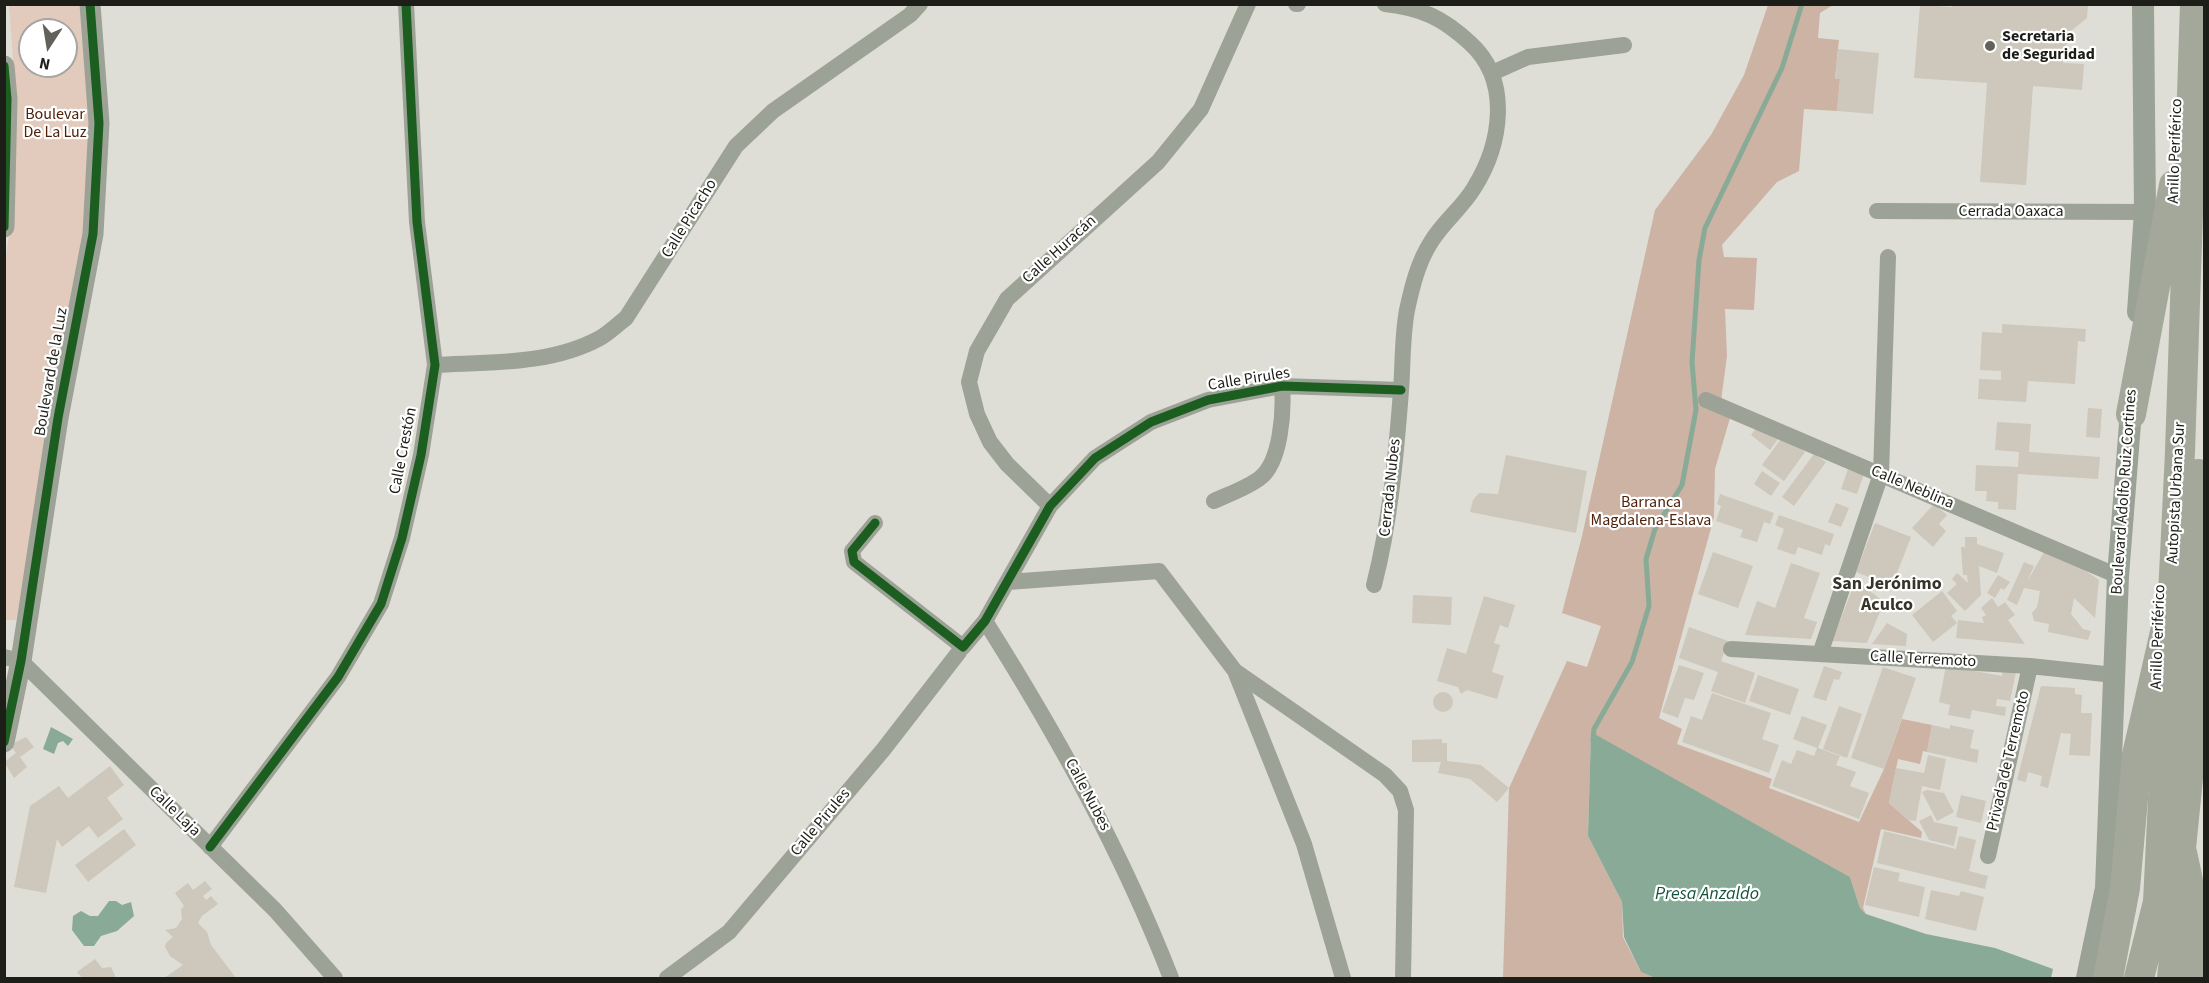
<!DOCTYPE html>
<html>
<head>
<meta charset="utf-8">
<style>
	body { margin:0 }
	#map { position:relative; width:2209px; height:983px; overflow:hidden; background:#dfded6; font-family:"Source Sans 3",sans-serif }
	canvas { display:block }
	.frame { position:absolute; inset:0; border:6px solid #1e1e18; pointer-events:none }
	.north { position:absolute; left:18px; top:18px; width:60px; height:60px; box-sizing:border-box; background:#fff; border:2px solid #a5a5a3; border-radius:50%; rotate:192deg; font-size:16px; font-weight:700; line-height:24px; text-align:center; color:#1e1e18 }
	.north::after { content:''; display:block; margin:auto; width:21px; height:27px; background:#62615a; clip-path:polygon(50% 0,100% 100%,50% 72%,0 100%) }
</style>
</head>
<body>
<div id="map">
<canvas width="2209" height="983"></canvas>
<div class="frame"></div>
<div class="north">N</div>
</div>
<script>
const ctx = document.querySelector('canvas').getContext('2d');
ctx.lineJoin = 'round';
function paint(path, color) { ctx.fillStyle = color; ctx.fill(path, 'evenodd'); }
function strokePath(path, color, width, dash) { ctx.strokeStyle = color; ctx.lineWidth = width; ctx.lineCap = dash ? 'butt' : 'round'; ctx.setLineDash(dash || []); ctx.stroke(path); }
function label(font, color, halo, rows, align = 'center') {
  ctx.font = font + ' "Source Sans 3",sans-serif'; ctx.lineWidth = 4.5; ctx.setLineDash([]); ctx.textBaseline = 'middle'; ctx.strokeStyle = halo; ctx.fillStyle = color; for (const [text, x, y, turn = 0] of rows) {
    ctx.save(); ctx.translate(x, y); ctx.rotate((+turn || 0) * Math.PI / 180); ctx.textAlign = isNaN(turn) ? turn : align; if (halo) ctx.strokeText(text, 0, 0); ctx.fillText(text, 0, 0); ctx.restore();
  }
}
paint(new Path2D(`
	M9,5H84L95,121L86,232L16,620H5L4,267C21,178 16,94 9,5ZM30,30H66V66H30Z`), '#e2cabc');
paint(new Path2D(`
	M1768,5H1833L1820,13L1818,38L1839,40L1835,78L1840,79L1837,111L1804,109L1799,171L1777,182L1722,245L1724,257L1757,258L1754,310L1725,309L1727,356L1721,401L1733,408L1715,469L1714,517L1659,718L1682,729L1677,744L1772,779L1769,788L1859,822L1884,769L1902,719L1932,725L1927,752L1923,751L1920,764L1898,759L1889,803L1922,832L1921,838L1881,829L1863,908L1866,914L1860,908L1850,877L1591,733L1588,836L1622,902L1623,937L1641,972L1655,978H1503L1509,788L1567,661L1587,667L1601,626L1562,613L1582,536L1655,210L1711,135L1744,75Z`), '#cdb3a4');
paint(new Path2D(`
	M51,727L73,739L68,746L63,741L58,743L54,754L43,749Z
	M1591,732L1850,877L1860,908L1866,914L1926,934L1995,948L2053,969L2051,978H1655L1641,972L1624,937L1622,902L1588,836Z
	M109,901H116L122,905L131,902L134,916L117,931L101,936L94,946H84L72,930L73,916L81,911L90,916H98Z`), '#88aa97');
strokePath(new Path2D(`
	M1593,741L1594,729L1632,662L1649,606L1646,559L1655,529L1682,485L1696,410L1692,362L1699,260L1705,228L1782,68L1802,4`), '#88aa97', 5);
paint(new Path2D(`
	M1952,4H2088L2087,18L2071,31L2063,55V63L2084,64L2082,90L2033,86L2026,185L1980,182L1987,83L1914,78L1920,5L1952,7Z
	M1838,49L1879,53L1873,114L1837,111L1840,79H1835Z
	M2002,324L2086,329L2085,342L2078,341L2075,384L2028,381L2026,402L1978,399L1979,379L2001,380V371L1980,370L1982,332L2002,333Z
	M2088,408L2102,409L2100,438L2086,437Z
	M1997,422L2031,424L2029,452L2100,457L2098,479L2018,474L2016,510L1998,509V502L1986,501L1987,491H1975L1976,465L2018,467L2019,452L1995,450Z
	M1759,424L1778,439L1770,450L1751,435Z
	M1783,436L1805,452L1784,481L1762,465Z
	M1814,454L1826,462L1794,506L1782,497Z
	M1506,455L1587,471L1576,533L1470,512L1473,500L1479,493L1498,494Z
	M1848,469L1864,474L1857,494L1841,489Z
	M1762,471L1780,483L1771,496L1754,484Z
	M1720,494L1774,513L1770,524L1764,522L1757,542L1740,537L1743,530L1716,521L1721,506L1717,504Z
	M1836,503L1849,508L1841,527L1828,522Z
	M1934,504L1947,515L1939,524L1946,531L1933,547L1912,528Z
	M1779,515L1834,534L1830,546L1825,544L1822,555L1798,547L1795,555L1777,549L1784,529L1775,525Z
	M1875,523L1911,537L1892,586L1856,572Z
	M1965,537H1977V544L2004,553L1997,573L1979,566L1981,595L1965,611L1947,593L1957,584L1952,579L1957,573L1968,583L1967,575H1963L1961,547H1965Z
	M2045,550L2076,564L2099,580L2095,618L2074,598L2071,614L2083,629L2091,631L2088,640L2048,632L2049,624L2034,621L2032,613L2037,607L2040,591L2024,588L2017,605L2007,600L2024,562L2034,566L2027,582Z
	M1713,552L1753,566L1738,608L1698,594Z
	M1791,563L1820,573L1804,618L1817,622L1811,639L1745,635L1757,601L1775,608Z
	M1998,575L2010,582L2004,590L2001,588L1995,598L1987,593Z
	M1856,580L1884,602L1867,643L1832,641Z
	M1942,591L1957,611L1951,616L1957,623L1933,642L1912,615Z
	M1413,595L1452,597L1451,625L1412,623Z
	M1484,596L1515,605L1508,628L1500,625L1494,643L1500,645L1492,672L1504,676L1497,699L1467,690L1461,694L1458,687L1437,681L1447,648L1466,654Z
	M1992,598L1998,607L2005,602L2015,615L2008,620L2025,644L1956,638L1958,620L1984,623L1982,617L1986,615L1981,608Z
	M1887,623L1907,634L1906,646L1872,644Z
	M1689,627L1728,641L1721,661L1755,673L1745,703L1711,691L1718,672L1679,658Z
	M1679,665L1704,673L1694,700L1685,698L1678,718L1662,712Z
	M1824,666L1842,672L1839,680L1834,679L1826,701L1813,697Z
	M1946,666L2002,676L2003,669L2016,672L2010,701L1997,699L1996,706L2006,707L2005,716L1972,710L1970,719L1948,715L1950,705L1939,702Z
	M1883,667L1916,678L1884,769L1851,758Z
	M1758,675L1799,689L1790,715L1749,701Z
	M2041,686L2075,688V694L2082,695L2081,713H2092L2090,756L2069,755L2071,734L2061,733L2048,788L2040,786L2042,776L2028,772L2026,782L2017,780Z
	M1433 702a10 10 0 1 1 20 0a10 10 0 1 1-20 0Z
	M1712,693L1771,713L1762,739L1779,745L1769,773L1682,742L1691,716L1702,720Z
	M1839,706L1862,714L1847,758L1823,749Z
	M1802,716L1827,725L1818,748L1840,756L1836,765L1856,772L1850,786L1869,793L1859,819L1772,786L1782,760L1791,764L1797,750L1814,756L1817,748L1793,739Z
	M1932,725L1950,729V725L1974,730L1970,748L1979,750L1977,763L1927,752Z
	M26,737L34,747L20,757L27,767L14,778L4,762L16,753L10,745Z
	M1442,739V743H1447V761L1481,765L1509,788L1497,802L1470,779L1438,773L1441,762H1412V740Z
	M1928,755L1946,759L1940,790L1922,786L1916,821L1908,820L1889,803L1896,768L1924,773Z
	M110,766L124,785L107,798L123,819L98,838L89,826L62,847L57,839L46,893L14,887L30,806L59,786L68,798Z
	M1927,790L1944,793L1954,812L1937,821L1922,792Z
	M1961,795L1986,801L1981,823L1956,817Z
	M1931,815L1934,822L1958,827L1954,846L1929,840L1919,821Z
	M124,829L136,845L88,882L75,865Z
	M1884,831L1956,849L1959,836L1976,840L1969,871L1988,876L1985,889L1877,863Z
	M1874,867L1900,873L1898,881L1925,887L1919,917L1865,905Z
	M205,881L212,889L203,896L206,900L211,896L218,904L202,916L198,923L207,932L211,945L236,978H164L183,965L170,956L165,947L166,943L173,937L165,930L176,928L182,919L181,909L184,906L175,893L188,883L193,890Z
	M1931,890L1959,896L1961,891L1984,897L1976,931L1925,919Z
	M95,959L102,968L111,967L116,978H82L77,972Z`), '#cdc7bc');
strokePath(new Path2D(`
	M1296,4H1298
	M1492,73L1528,57L1624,45
	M1877,211L2145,212
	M435,365C490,362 551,365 600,338C609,333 618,324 626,318L736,146L773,111L910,15L920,4
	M1706,400L2118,576
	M1214,501C1229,494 1247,488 1260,478C1281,462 1284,411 1282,386
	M1050,506L1007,464L990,442L977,414L969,382L977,351L1007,299L1158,162L1201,109L1248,4
	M875,523L852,551L854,562L963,647L985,621L1050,506L1095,458L1151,422L1208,400L1282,386L1401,390
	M1008,582L1159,571L1235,671L1304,844L1343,978
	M1374,585C1390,523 1396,456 1401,391C1403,364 1402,337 1407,310C1412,287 1418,262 1431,242C1443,222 1462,208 1474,188C1501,145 1512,81 1470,43C1443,18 1422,8 1385,4
	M985,621C1057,735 1122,852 1171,978
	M1731,649L2030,666L2114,675
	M1820,654L1881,474L1888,257
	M4,657L21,661L275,910L335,978
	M1235,671L1385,775L1400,791L1406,810L1403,978
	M210,847L338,677L381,604L402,538L421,455L435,365L417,222L406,4
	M1988,856L2030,666
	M667,978L729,932L883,750L959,652`), '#9ca296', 16);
strokePath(new Path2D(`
	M4,66L7,99L4,227
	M4,742L21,661L58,418L93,234L99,123L90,4`), '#9ca296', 21);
strokePath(new Path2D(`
	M2138,312L2145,212L2143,4
	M2087,978L2106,888L2118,576L2132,398`), '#9aa195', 22);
strokePath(new Path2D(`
	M2131,414L2174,185
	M2178,878L2194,718L2198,474
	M2139,978L2158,902L2180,452L2195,4
	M2172,978L2182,883`), '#a3a89a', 30);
strokePath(new Path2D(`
	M2182,853C2193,900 2197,931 2189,978
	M2108,978L2125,888L2137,755L2173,597`), '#a3a89a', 30);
strokePath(new Path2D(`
	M4,66L7,99L4,227
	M875,523L852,551L854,562L963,647L985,621L1050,506L1095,458L1151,422L1208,400L1282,386L1401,390
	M4,742L21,661L58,418L93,234L99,123L90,4
	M210,847L338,677L381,604L402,538L421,455L435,365L417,222L406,4`), '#1b5e20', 9);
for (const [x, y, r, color] of [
	[1990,46,6,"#62615a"]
]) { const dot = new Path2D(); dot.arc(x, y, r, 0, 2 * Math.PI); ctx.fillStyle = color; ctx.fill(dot); strokePath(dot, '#fff', 2); }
label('bold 16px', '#1e1e18', '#fff', [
	["Secretaria",2002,37],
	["de Seguridad",2002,55]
], 'left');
label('16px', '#4e220b', '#fff', [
	["Boulevar",55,115],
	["De La Luz",55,133],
	["Barranca",1651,503],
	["Magdalena-Eslava",1651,521]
]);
label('16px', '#1e1e18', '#fff', [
	["Anillo Periférico",2176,151,-88],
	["Cerrada Oaxaca",2011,212],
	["Calle Picacho",690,219,-58],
	["Calle Huracán",1060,250,-42],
	["Boulevard de la Luz",52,372,-80],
	["Calle Pirules",1249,380,-9],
	["Calle Crestón",404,451,-79],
	["Cerrada Nubes",1391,488,-84],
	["Calle Neblina",1912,488,23],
	["Boulevard Adolfo Ruiz Cortines",2125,492,-86],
	["Autopista Urbana Sur",2177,493,-87],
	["Anillo Periférico",2159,637,-88],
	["Calle Terremoto",1923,660,3],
	["Privada de Terremoto",2009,761,-77],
	["Calle Nubes",1087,795,62],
	["Calle Laja",174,812,44],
	["Calle Pirules",821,823,-50]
]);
label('bold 18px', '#363529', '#fff', [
	["San Jerónimo",1887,585],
	["Aculco",1887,606]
]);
label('italic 18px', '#14533b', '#fff', [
	["Presa Anzaldo",1707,895]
]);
</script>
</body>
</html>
